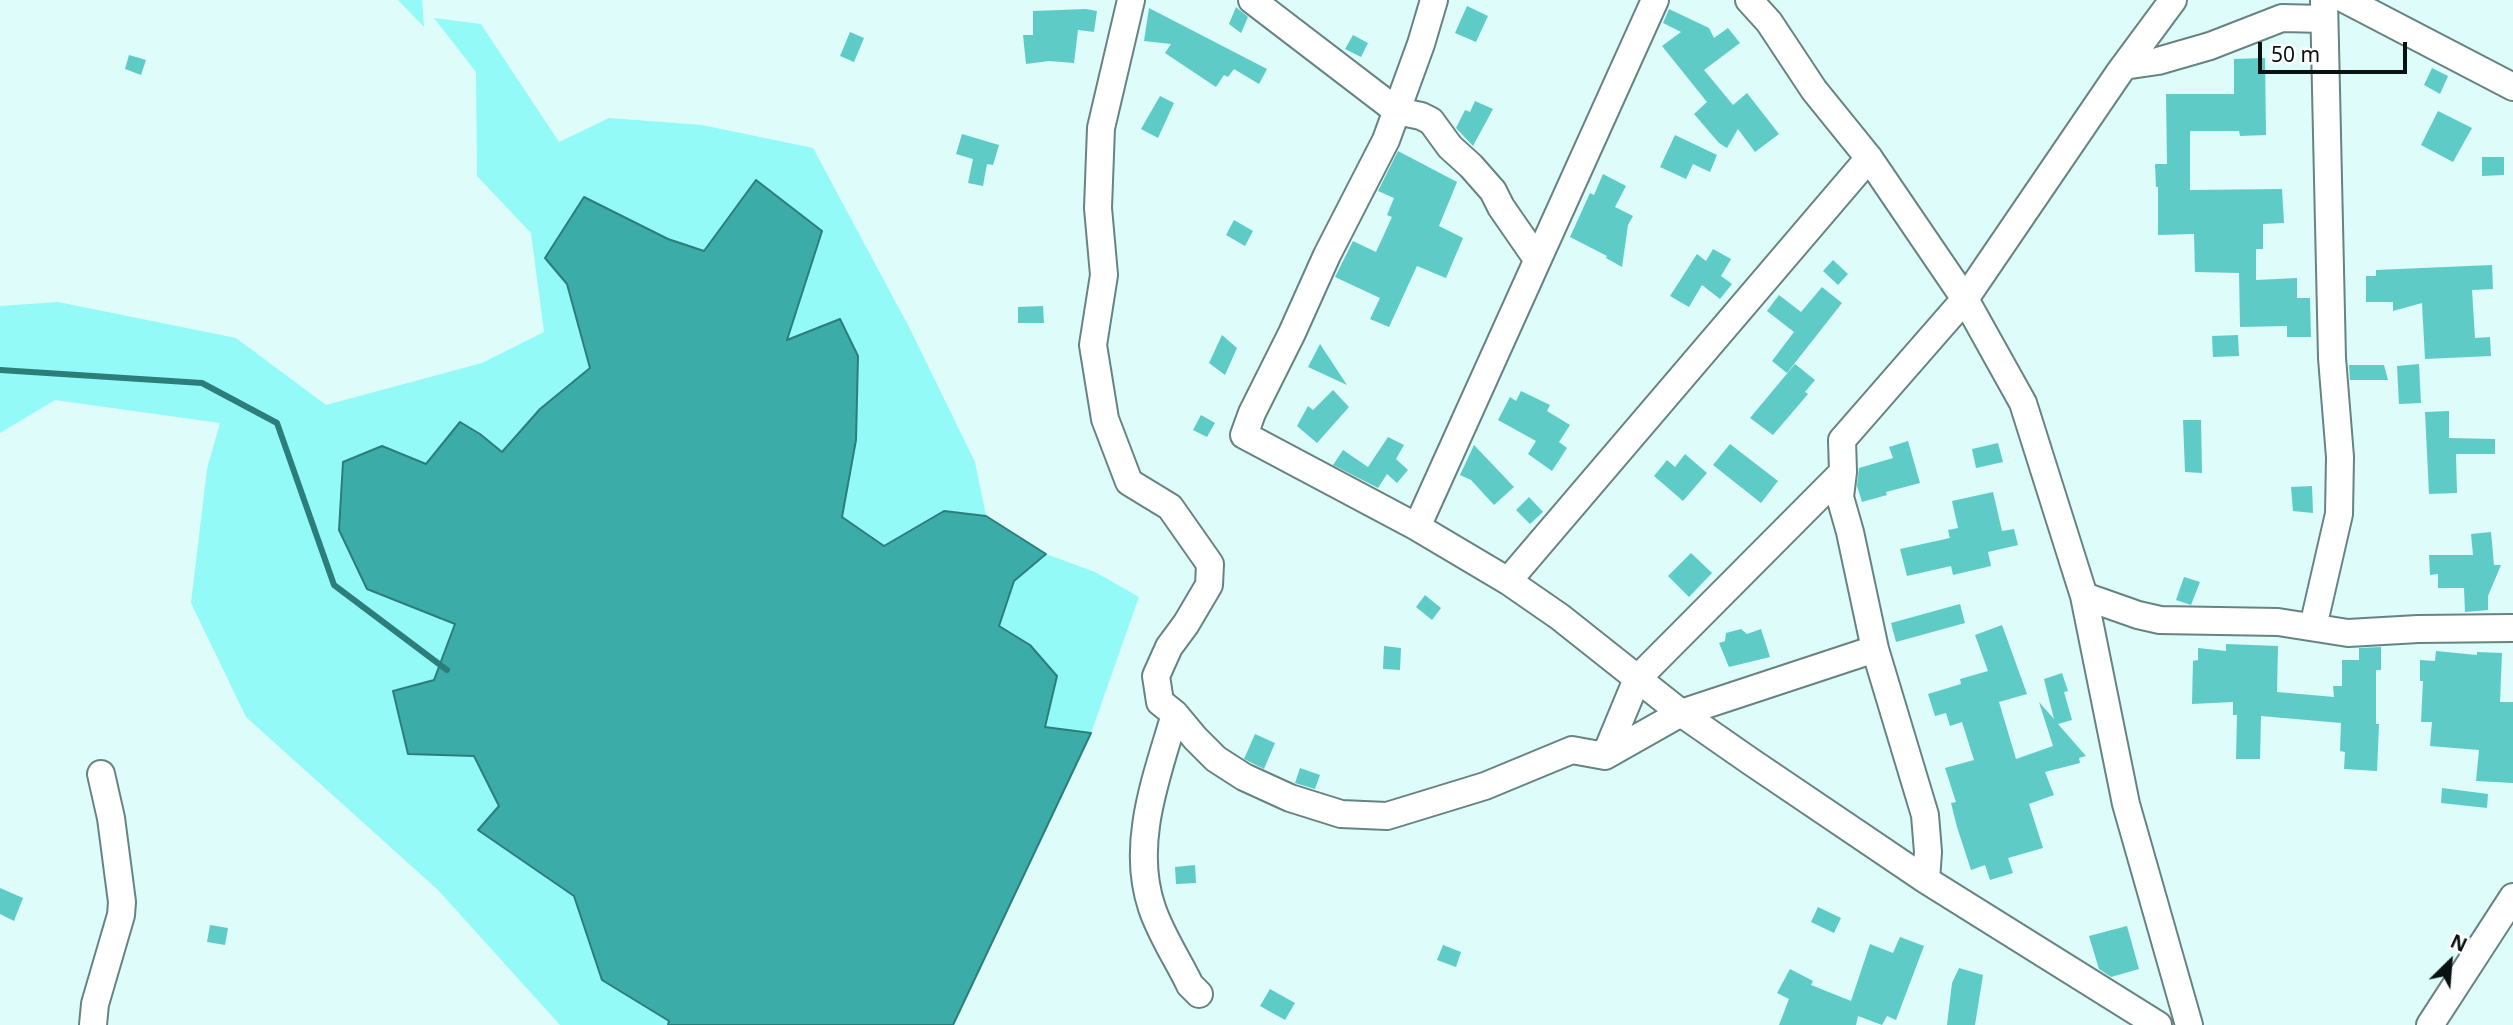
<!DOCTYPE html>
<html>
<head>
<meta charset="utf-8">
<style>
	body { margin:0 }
	#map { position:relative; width:2513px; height:1025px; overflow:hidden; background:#ddfcfa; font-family:"Noto Sans",sans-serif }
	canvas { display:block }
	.north { position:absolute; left:2415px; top:927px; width:70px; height:70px; -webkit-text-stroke:5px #fff; paint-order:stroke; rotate:25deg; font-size:19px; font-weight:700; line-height:28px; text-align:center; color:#071211 }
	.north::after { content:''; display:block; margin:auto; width:24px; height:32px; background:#071211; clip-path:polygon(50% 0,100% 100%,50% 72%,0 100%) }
	.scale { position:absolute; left:2258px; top:42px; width:149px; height:32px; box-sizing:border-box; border:4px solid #071211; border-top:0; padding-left:9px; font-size:21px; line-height:24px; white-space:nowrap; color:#071211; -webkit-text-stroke:5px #fff; paint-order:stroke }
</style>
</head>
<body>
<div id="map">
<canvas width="2513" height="1025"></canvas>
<div class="north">N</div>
<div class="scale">50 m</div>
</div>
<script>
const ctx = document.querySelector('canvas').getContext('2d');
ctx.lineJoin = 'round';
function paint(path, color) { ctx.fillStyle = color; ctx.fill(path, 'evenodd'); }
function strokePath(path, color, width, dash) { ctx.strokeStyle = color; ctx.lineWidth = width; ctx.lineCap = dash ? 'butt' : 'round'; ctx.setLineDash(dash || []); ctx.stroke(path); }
paint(new Path2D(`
	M398,0H422L424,27Z
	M434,18L481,24L559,142L609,118L702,125L813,148L909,327L975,462L986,516L944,511L884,546L842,517L856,440L786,341L704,251L668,239L545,258L567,284L590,368L540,409L502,452L480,434L426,464L382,446L367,589L456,624L434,681L499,806L479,830L574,896L602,980L669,1021L668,1025H560L438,890L246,717L191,603L207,469L220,423L55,400L0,433V306L58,302L236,338L326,405L482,363L544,332L531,233L477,176L476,72Z
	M1046,554L1095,572L1139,597L1091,733L1044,727L999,626L1014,581Z`), '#93faf7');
const water = new Path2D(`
	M756,180L822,231L787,340L840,319L858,356L856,440L842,517L884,546L944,511L986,516L1046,554L1014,581L999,626L1030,645L1057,676L1045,727L1091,733L953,1025H668L669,1021L602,980L574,896L478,830L499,806L474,756L408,754L393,691L434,680L455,624L367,589L339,530L343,462L382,446L426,464L460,422L480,434L502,452L540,409L590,368L567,284L545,258L584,197L668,239L704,251Z`);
paint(water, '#3caca9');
strokePath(water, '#2c7e7b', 2);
strokePath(new Path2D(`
	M0,370L202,383L277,423L334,585L447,670`), '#2c7e7b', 6);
paint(new Path2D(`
	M1467,6L1488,16L1476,42L1455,33Z
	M1236,7L1248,17L1241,33L1229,24Z
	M1149,8L1267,69L1259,84L1234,69L1228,77L1224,75L1216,87L1165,53L1171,44L1144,41Z
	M1086,9L1097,11L1094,32L1078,30L1074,63L1049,61L1026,64L1023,35H1033V11Z
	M1669,9L1709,28L1714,38L1728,28L1740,43L1704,70L1733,105L1747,93L1779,134L1755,152L1738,129L1727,148L1719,143L1694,114L1707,102L1662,46L1681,32L1663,23Z
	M850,32L864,38L854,62L840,56Z
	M1353,35L1368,43L1361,57L1345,49Z
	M129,55L146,60L141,75L125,69Z
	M2265,58L2266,135L2240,136L2239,131H2190V190L2282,189L2284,223L2263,224V249H2256V280L2297,278V298H2310L2311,337H2287V326L2240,327L2239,273L2195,272L2194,234L2158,235V187H2156L2155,164H2167L2166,94H2234V59Z
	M2432,68L2448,76L2440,94L2424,85Z
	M1160,96L1174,103L1158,138L1141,129Z
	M1475,101L1493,109L1473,146L1456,128L1465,110L1470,112Z
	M2438,111L2472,128L2453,162L2421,145Z
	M962,134L999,145L993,165L987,164L983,186L968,183L973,159L956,154Z
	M1675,135L1717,155L1710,172L1693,164L1686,179L1660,167Z
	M1398,151L1457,182L1439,226L1463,238L1446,278L1417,266L1389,327L1370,319L1380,298L1335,277L1353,241L1376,252L1392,217L1387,215L1394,198L1378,191Z
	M2482,157H2504V175L2482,176Z
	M1603,174L1626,186L1615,207L1633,216L1628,225L1622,267L1606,258L1607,256L1570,237L1590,193L1594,195Z
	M1234,220L1253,231L1245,246L1226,235Z
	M1713,249L1731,259L1721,276L1732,284L1720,299L1702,285L1689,307L1670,296L1697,254L1706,261Z
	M1833,260L1848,274L1838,285L1823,271Z
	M2492,265L2493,289L2472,290L2475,338L2490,337L2491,356L2425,359L2422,303L2393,311V302H2366V276H2376V270Z
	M1822,287L1842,303L1787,373L1772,361L1794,332L1767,311L1779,295L1801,312Z
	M1043,306L1044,323H1018V307Z
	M1222,335L1237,348L1225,375L1209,363Z
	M2238,335L2239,356L2213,357L2212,336Z
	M1320,344L1347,385L1308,367Z
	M1795,364L1815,380L1805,392L1808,394L1773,435L1750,418Z
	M2419,364L2421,403L2399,404L2397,366Z
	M2349,365H2384L2388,380H2350Z
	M1333,390L1349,407L1317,443L1297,426L1308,406L1313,410Z
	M1521,391L1550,405L1547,411L1570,425L1559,442L1567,448L1552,471L1528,454L1536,441L1498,420L1510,397L1516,401Z
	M2449,411V438L2495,439V454H2456L2457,493L2429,494L2425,412Z
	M1201,415L1215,423L1207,437L1193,430Z
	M2183,420H2201L2202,473L2185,472Z
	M1388,437L1404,445L1396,459L1408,470L1397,483L1387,474L1378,488L1333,465L1343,450L1368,467Z
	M1908,441L1920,483L1886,492L1887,495L1862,502L1857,486L1859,468L1893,458L1889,447Z
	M1998,443L2003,462L1976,468L1972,449Z
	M1730,444L1778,481L1761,503L1713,465Z
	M1474,445L1514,487L1494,505L1471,480L1460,475Z
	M1685,454L1707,473L1683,501L1654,476L1667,460L1675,467Z
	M2312,486L2313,513L2293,511L2291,487Z
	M1993,492L2002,531L2014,529L2018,545L1988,552L1991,566L1953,575L1951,566L1907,576L1900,549L1950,538L1948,530L1958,528L1952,501Z
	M1529,497L1543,512L1530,524L1516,510Z
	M2491,532L2494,565H2501L2488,596V610L2465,612L2464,588H2438V574L2430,575L2429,555H2473L2471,534Z
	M1691,553L1712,573L1689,597L1668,576Z
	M2184,577L2200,582L2191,605L2176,600Z
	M1425,595L1441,608L1432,620L1416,607Z
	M1960,604L1965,623L1896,642L1891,623Z
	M2002,625L2027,694L1999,702L2016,759L2053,746L2039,702L2054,719L2044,679L2062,673L2068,691L2064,692L2072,720L2058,724L2086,756L2079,758L2080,763L2045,772L2054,795L2029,804L2043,848L2008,858L2013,873L1990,880L1985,865L1971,870L1957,827L1951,803L1956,802L1945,768L1974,760L1962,722L1950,726L1946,713L1935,716L1928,694L1961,684L1960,679L1988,671L1975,635Z
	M1741,629L1747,634L1761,629L1770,657L1729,667L1719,643L1725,641L1726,633Z
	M2226,644L2278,646L2277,692L2334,697L2333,686H2342V660H2359V648L2381,647V670H2376V724H2379L2377,771L2344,769L2345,752L2340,751L2341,723L2261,716L2260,759H2236L2237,715H2233V702L2192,704L2193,661L2198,660V648L2226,651Z
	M1384,646L1401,648L1400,670L1383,669Z
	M2436,651L2477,655V652L2502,653L2500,702H2513V783L2476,781L2479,750L2430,746L2432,722H2421L2423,681H2420V660L2435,661Z
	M1255,734L1275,743L1264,769L1244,759Z
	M1300,768L1320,775L1315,789L1295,783Z
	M2442,788L2488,794L2487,808L2441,803Z
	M1195,865L1196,883L1176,884L1175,867Z
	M0,888L23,898L14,921L0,914Z
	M1818,907L1841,918L1834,933L1811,922Z
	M210,925L228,928L225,945L207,942Z
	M2127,926L2139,969L2111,977L2099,969L2089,936Z
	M1900,937L1924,946L1896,1020L1887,1016L1882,1025L1858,1016L1856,1025H1779L1789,999L1777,993L1790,969L1813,981L1811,985L1851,1001L1870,944L1893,953Z
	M1443,945L1461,952L1456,967L1437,960Z
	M1959,968L1983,975L1975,1025H1947L1952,983Z
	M1270,989L1295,1003L1285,1020L1260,1006Z`), '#5fcbc7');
const minor = new Path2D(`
	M1131,0L1101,128L1098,208L1104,275L1093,345L1105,419L1129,482L1170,507L1210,564L1209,585L1186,624L1169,647L1156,676L1160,702L1175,714C1157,776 1130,844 1152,908C1161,935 1178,960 1190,985L1199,994
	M1252,0L1397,111L1421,116L1431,121L1450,147L1471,166L1493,191L1501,207L1537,259
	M1434,0L1421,44L1386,140L1327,255L1292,333L1252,413L1244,435L1417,527L1508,581L1560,617L1681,713L1750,761L1926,880L2158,1025
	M1749,0L1769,22L1814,90L1869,158L1965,299L2023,403L2084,596L2126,804L2189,1025
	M2346,0L2513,87
	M2124,66L2158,61L2210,46L2282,18L2324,19
	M1417,527L1655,0
	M1508,581L1869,158
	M2084,596L2138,615L2160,620L2278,622L2348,633L2418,629L2513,628
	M2313,627L2339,514L2340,457L2332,358L2324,0
	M1175,714L1195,738L1216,759L1244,777L1290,798L1341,814L1387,816L1485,786L1572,750L1605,756L1681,713L1875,649
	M1605,756L1637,679L1843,472
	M1926,880L1928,852L1925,815L1875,649L1850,532L1840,497L1843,472L1842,440L1965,299L2119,73L2173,0
	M93,1025L95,1004L121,915L122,902L111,818L101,774
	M2430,1025L2513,897`);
strokePath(minor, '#678382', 30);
strokePath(minor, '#fff', 26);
</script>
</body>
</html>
